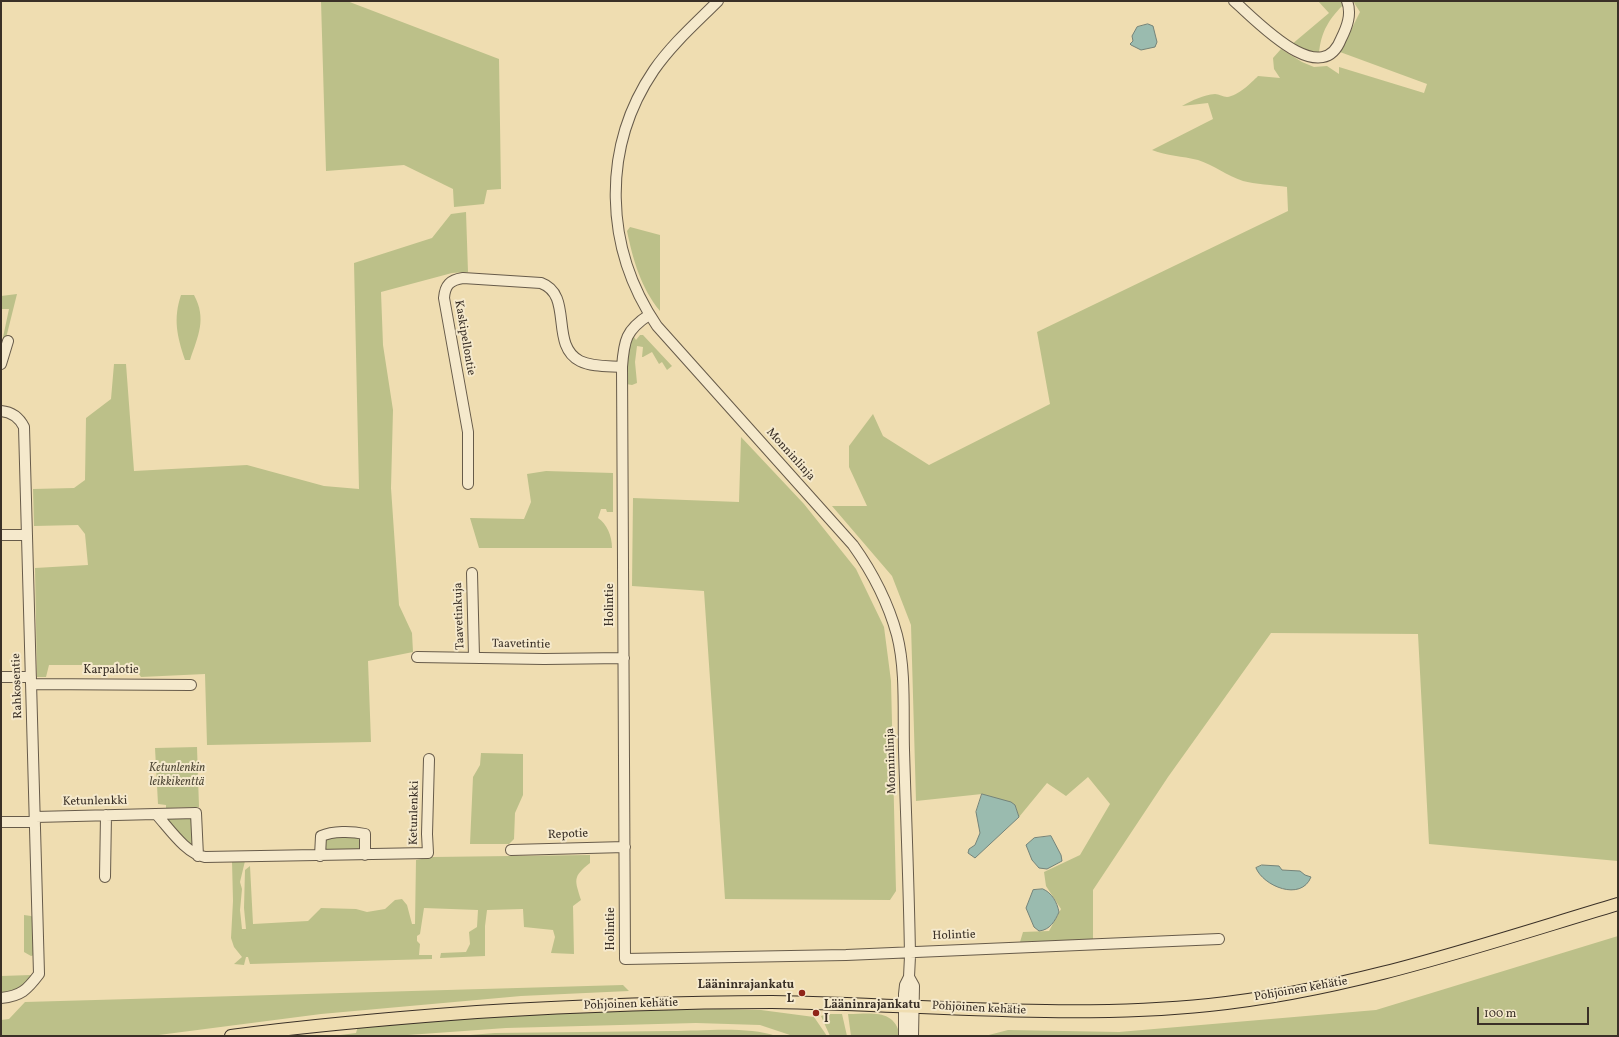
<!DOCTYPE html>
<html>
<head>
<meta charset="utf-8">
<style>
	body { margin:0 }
	#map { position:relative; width:1619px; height:1037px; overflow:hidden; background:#efddb1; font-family:Vollkorn,serif }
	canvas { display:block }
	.frame { position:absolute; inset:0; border:2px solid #3a3027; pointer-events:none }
	.scale { position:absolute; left:1477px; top:1007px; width:112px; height:18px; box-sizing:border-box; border:2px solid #3a3027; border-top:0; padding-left:5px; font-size:12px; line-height:14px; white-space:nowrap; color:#3a3027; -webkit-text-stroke:3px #f5e9cc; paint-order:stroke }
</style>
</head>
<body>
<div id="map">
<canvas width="1619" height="1037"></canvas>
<div class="frame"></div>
<div class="scale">100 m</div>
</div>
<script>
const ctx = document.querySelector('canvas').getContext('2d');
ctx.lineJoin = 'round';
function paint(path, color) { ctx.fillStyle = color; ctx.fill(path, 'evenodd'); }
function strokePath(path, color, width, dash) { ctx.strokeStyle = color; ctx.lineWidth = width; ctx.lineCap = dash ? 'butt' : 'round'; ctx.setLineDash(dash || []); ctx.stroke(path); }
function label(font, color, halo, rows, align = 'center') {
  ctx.font = font + ' Vollkorn,serif'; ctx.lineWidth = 4; ctx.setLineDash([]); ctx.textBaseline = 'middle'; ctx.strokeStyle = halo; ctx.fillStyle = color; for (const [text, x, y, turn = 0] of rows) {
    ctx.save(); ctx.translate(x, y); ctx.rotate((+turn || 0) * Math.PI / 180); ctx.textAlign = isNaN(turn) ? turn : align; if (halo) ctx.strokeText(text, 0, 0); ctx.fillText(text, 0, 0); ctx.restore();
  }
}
paint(new Path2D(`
	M321,1H347L499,59L501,189L487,190L484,204L454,207L453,189L404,165L326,171Z
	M1318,1H1344L1345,3C1329,19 1321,31 1319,54L1291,45L1329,13Z
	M1353,1H1618V861L1429,844L1418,634L1271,633L1168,777L1093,890V939L1020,942L1023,932L1049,931L1061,909L1046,886L1044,872L1080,855L1110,804L1088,777L1066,796L1047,783L1019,817L1015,805L982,794L916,801L911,625L892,576L832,506H867L849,467V446L873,414L883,436L929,465L1050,404L1037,332L1288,211L1287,187C1274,185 1254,184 1243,181C1227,176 1214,165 1198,160C1182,156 1167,156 1152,150L1213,119L1208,103L1182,106C1193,100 1203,95 1215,94C1219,94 1223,97 1227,97C1238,96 1251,83 1258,76L1280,78L1274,69L1273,58L1281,49L1302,62L1314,67L1327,66L1339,74V67L1424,93L1427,84L1340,52L1360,12Z
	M466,212L468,272L452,273L381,292L383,345L393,410L391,488L399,605L412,633L413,652L368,661L371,742L207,745L205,674L141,677L133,665H49L46,677H37L35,568L88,565L85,534L78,525L34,526L33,489L74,488L85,480L86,418L111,399L114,364H126L134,471L247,465L324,486L359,489L354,263L432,238L451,214Z
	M630,227L660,235V311C641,288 633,260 627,231Z
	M17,294L5,342H2L9,309H1V296Z
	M181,295H194C207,319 198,336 190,360H185C177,336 173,319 181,295Z
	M634,333V337L636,340L640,335H643L672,366L667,370L662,362L659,364L652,352L643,357H642L643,347L637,346L635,362L637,383L632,385L626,384V354Z
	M741,437L804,504L856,569L884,627L891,681L896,891L890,900L725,899L704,591L632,586L633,498L739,502Z
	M546,471L613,473V512H607L606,509H601L598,518C607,524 612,536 612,548H479L470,518L524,519L531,502L527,474Z
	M197,747L199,807L166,808V805L158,804L155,748Z
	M481,753L523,754V795L515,813L514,839L509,844H470L473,777L480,765Z
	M165,817L192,818L193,849Z
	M329,836L360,837V850L324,851V841Z
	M590,855V863C572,877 575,880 581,900L573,906L574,954L551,953L555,937L553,930L524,927L523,909L487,910L485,926V956L440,958L441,953L466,952L470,944L469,932L477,927L478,910L424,908L420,934L417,936V941L420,944L419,955H432V959L250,964L248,957H246L244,965L234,964L242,957L234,947L231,938L233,901L232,861H245L240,882L242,889L240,910L242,929H246L244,908L245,870L250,866L253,924L308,921L321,908L356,909L367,912L385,909L395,900L402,899L407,905L412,924H415L416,860L433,857Z
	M24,915L31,916L34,918L35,955L31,956L24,952Z
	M1618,936V1036H985L1008,1030L1119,1032L1376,1010Z
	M31,975L32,977L22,988L1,994V976Z
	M623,985L629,991L521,996L321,1014L151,1036H1V1020L9,1019L25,1002Z
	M720,1009L761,1010L814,1017L827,1036H793L760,1025L696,1023L506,1028L394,1036H333L356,1033L358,1026L522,1015L625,1010Z
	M828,1014H842L847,1036H830L821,1016Z
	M848,1014C870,1014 895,1008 900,1036H851Z
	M672,1031C702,1031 748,1026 776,1036H458L495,1033Z`), '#bcc089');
const water = new Path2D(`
	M1148,24L1153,26L1157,42L1155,47L1141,50L1131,45L1130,44L1133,41L1132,36L1137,27Z
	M982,794L1011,802L1015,805L1019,817L975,858L968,853L969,849L975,845L980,833L976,812Z
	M1051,836L1061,855L1062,861L1047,869L1039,868L1032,860L1026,845L1034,838Z
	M1262,865L1279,866L1282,870L1300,871L1305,875L1311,877C1301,902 1263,886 1256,868Z
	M1043,889C1052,893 1057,902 1059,912C1055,921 1050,930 1039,931L1034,927L1026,908L1033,890Z`);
paint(water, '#9abbaf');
strokePath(water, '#748379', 1);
const minor = new Path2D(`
	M718,1C696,23 672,44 654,70C601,148 604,248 657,326L853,545C873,573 888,602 897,635C906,670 903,713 904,750C906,818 909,887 910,956L909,977L905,985L904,994V1036
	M1234,1C1255,19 1321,91 1341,39C1347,27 1352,14 1347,1
	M649,315C626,330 624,340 622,367L625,959L846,955L1219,939
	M1,364L8,341
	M1,411C12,412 19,417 24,427L39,974C27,990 21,996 1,998
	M468,484V432L444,298C445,285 450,280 463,278L541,283C574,295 549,345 580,361C592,367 608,366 622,367
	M1,535H27
	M472,573L474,657
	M417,657L544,659L624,658
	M1,677H31
	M31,684L191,685
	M156,814C169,828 186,854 205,857L428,853L427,834L429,759
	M35,817L196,813L198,856
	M1,822H35
	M511,850L625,847
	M320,856L321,836C333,831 351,831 365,834V855
	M105,877L106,815
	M909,977L914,986L913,1036`);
const major = new Path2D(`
	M231,1036C313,1025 395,1018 477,1012C575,1006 674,1002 772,1002C918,1004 1064,1020 1209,1005C1352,990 1481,945 1618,904`);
strokePath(minor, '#675b4a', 12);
strokePath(major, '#3a3027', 14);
strokePath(minor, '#f5e9cc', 10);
strokePath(major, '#efddb1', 12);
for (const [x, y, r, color] of [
	[802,993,4,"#8f2418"],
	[816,1013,4,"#8f2418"]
]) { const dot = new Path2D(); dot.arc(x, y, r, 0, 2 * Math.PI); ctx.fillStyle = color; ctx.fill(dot); strokePath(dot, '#f5e9cc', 1.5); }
label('12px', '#3a3027', '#f5e9cc', [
	["Kaskipellontie",464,338,80],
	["Monninlinja",790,455,48],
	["Holintie",611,605,-90],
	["Taavetinkuja",460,616,-92],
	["Taavetintie",521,645,1],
	["Karpalotie",111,671],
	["Rahkosentie",18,686,-92],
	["Monninlinja",892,761,-92],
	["Ketunlenkki",95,802,-1],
	["Ketunlenkki",415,813,-89],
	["Repotie",568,835,-2],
	["Holintie",612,929,-90],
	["Holintie",954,936,-2],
	["Pohjoinen kehätie",1301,990,-10],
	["Pohjoinen kehätie",631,1005,-2],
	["Pohjoinen kehätie",979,1009,3]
]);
label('italic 12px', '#544d3b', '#f5e9cc', [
	["Ketunlenkin",177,769],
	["leikkikenttä",177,783]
]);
label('bold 12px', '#3a3027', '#f5e9cc', [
	["Lääninrajankatu",794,986],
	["L",794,1000],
	["Lääninrajankatu",824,1006,"left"],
	["I",824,1020,"left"]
], 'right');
</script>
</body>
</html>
